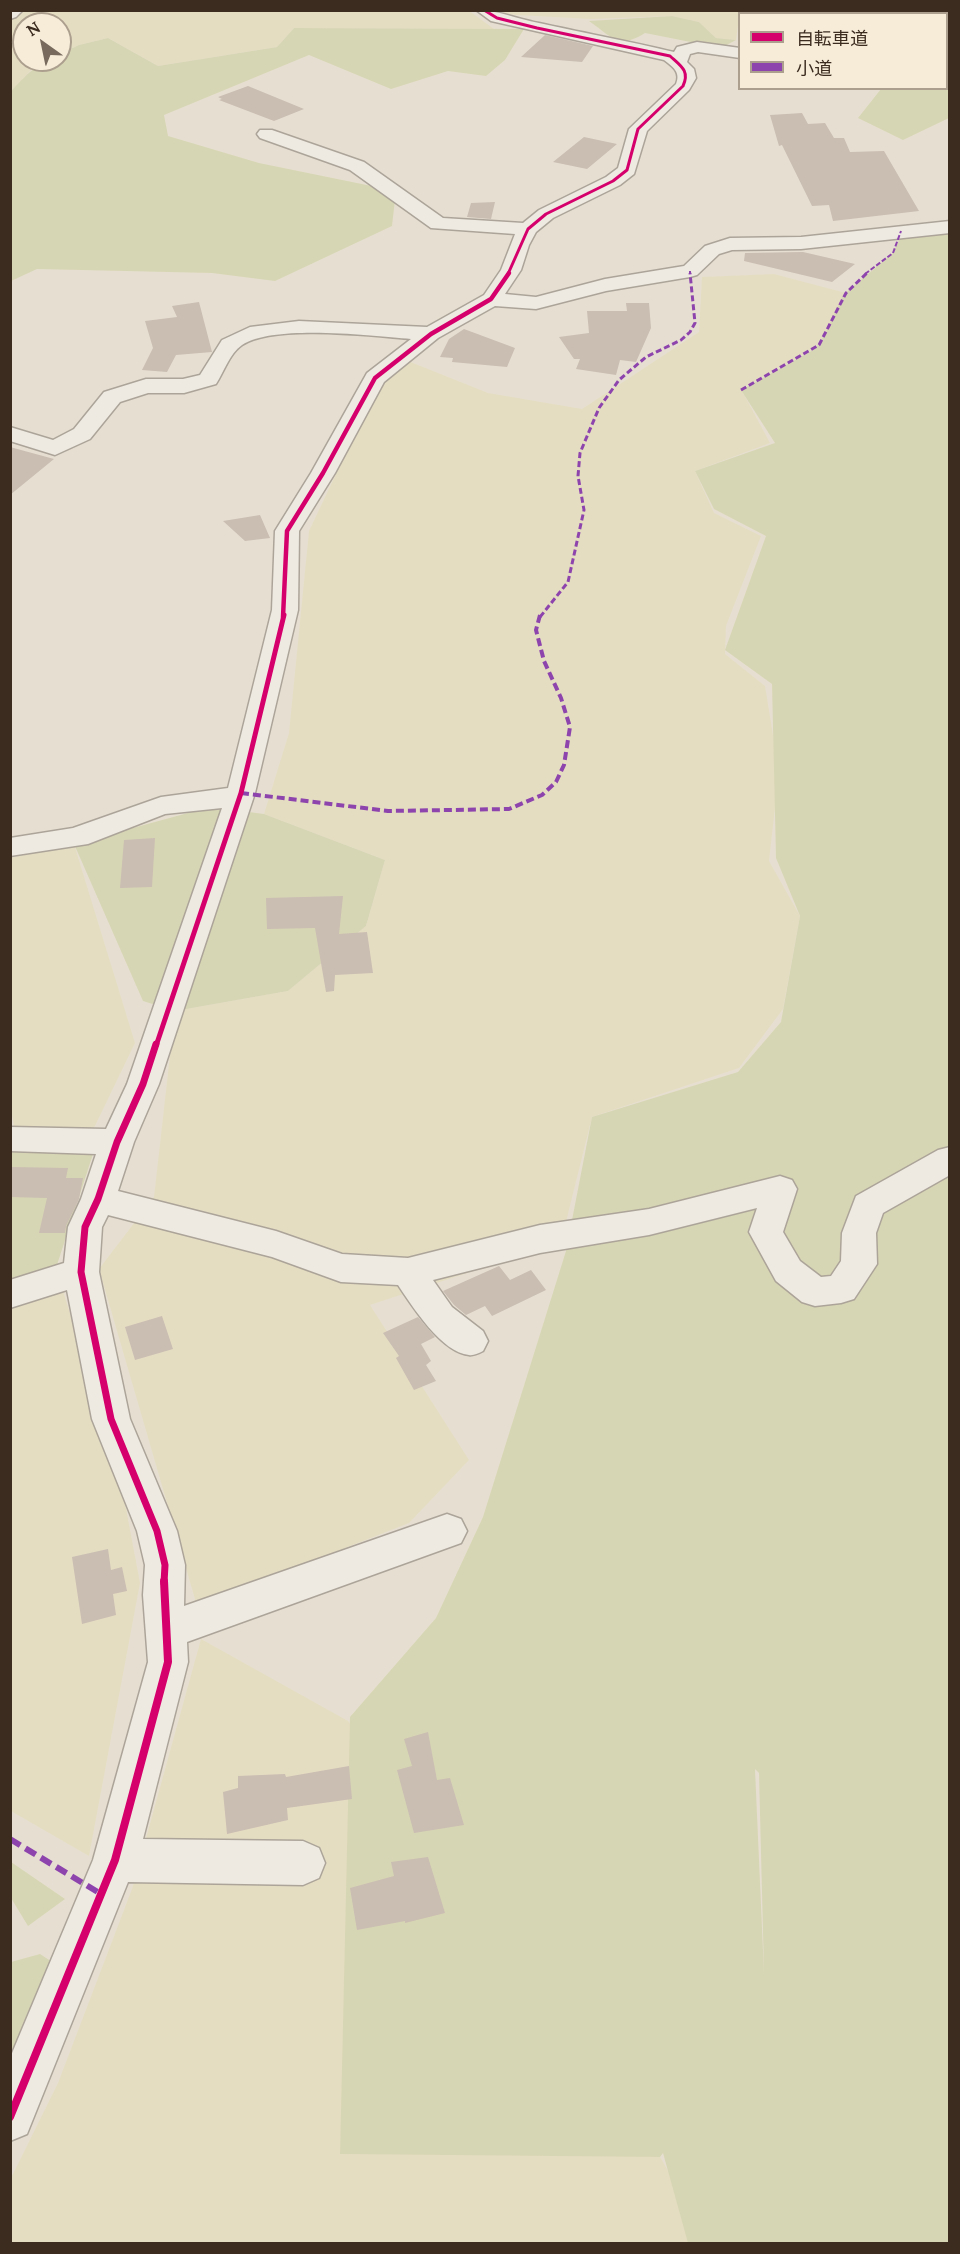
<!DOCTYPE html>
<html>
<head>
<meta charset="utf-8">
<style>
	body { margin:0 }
	#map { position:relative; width:960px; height:2254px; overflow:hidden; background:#e6dfd1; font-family:Lora,"Noto Sans JP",serif }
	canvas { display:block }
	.frame { position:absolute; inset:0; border:12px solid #3c2c20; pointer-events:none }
	.legend { position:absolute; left:738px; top:12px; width:210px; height:78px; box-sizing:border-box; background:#f6ecd8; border:2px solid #ac9f8e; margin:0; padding:8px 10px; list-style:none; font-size:18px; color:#3c2c20 }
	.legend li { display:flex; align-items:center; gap:12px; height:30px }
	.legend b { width:30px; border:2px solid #ac9f8e }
	.north { position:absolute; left:12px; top:12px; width:60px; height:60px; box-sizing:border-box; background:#f6ecd8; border:2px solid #ac9f8e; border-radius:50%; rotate:327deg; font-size:16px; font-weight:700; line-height:24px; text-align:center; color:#3c2c20 }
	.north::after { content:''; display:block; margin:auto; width:21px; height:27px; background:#786b5e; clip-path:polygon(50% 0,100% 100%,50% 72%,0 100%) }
</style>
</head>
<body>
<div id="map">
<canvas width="960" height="2254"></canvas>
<div class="frame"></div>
<ul class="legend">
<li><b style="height:8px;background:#d6006c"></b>自転車道</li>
<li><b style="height:8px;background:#8e44ad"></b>小道</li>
</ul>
<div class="north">N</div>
</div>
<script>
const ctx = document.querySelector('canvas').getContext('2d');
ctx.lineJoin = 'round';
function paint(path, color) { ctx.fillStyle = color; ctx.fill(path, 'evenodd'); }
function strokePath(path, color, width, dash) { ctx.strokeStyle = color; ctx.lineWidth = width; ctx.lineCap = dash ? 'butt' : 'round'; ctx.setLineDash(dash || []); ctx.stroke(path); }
paint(new Path2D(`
	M468,10L494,29L294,28L277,47L158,66L108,38L79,45L60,54V24H24V60H48L34,67L11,91V11Z
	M496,11H740L736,40L716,38L699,22L672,16L591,19L498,14Z
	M774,274L846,293L825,334L814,349L741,389L770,443L695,471L714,513L761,536L726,626L725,654L765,686L779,772L769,861L800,916L783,1009L739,1068L592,1117L561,1242L370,1305L469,1460L409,1523L197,1606L99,1269L154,1197L175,1011L288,991L366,926L385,860L264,814L289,733L309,531L380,381L408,361L488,393L582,409L699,332L702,277Z
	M74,844L135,1043L93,1130L14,1126L10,1104V858Z
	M63,1291L119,1471L140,1583L89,1856L11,1811L10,1304Z
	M201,1639L348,1721L656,2150L685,2200L695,2243H11L10,2180L58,2083L132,1889Z`), '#e5ddc2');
paint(new Path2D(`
	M847,11H949V118L903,140L858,118L881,89L946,88V14H850Z
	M672,16L699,22L716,38L736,40L721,48L645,33C618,50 612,37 589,21Z
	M294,28L524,29L505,60L486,76L448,71L391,89L309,55L164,115L168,136L259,163L396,191L392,226L275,281L212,273L37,269L11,281V91C26,76 37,60 60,60V54L79,45L108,38L158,66L277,47Z
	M949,233V2243H688L663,2153L660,2157L340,2154L350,1717L436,1618L483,1517L566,1251L592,1117L738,1072L781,1022L800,916L776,858L772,684L725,650L766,536L714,509L695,471L775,443L741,390L815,349L825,334L843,295L893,253L902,234ZM755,1769L759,1773L764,1973Z
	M210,807L264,814L385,860L366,926L288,991L175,1011L143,1001L74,844Z
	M11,1142L93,1154L55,1271L11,1283Z
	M11,1862L65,1899L28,1926L11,1898Z
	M40,1954L57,1965L11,2091V1962Z`), '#d7d6b4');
paint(new Path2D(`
	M545,35L593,46L582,62L521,57Z
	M248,86L304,109L274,121L219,100L222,99L218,97Z
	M802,113L808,124L825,123L834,138H844L850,152L884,151L919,211L833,221L829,205L812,206L782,145L779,146L770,115Z
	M584,137L617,144L587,169L553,162Z
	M495,202L491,219L467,217L471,203Z
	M803,252L855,264L832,282L744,261L745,253Z
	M199,302L212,352L176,355L167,372L142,370L153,348L145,321L177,317L172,306Z
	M626,303H649L651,328L636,362L620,360L616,375L576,369L580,359H574L559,337L589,333L587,311H627Z
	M464,329L515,348L507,367L452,362L453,358L440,357L449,339Z
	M10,447L54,459L10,495Z
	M260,515L270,538L245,541L223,521Z
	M155,838L152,887L120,888L124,840Z
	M343,896L339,934L367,932L373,973L335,975L334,991L326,992L315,928L267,929L266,898Z
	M10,1167L68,1168L66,1178H83L79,1199L66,1226L65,1233H39L47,1198L10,1197Z
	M499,1266L510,1280L531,1270L546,1290L492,1316L485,1306L466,1315L454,1305L443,1291Z
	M162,1316L173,1349L135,1360L125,1327Z
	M418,1317L435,1337L421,1344L431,1361L426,1365L436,1381L414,1390L396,1358L399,1356L383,1333Z
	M108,1549L111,1570L122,1567L127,1591L113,1594L116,1615L82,1624L72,1557Z
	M428,1732L437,1780L450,1778L464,1825L414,1833L397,1770L412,1766L404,1739Z
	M349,1766L352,1799L287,1808L288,1820L227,1834L223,1792L238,1788V1776L285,1774L286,1777Z
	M428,1857L445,1913L405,1923V1921L357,1930L350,1888L394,1876L391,1862Z`), '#cabdb2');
const minor = new Path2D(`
	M10,10H23L16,17L10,19Z
	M476,10C498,10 517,19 539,23C584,33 629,41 674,52L677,47L697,42L740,48V58L698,52L690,54L687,62L694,69L696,78L689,90L647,131L634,174L620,185L553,218L536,232L529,245L521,270L505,294L536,297L605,279L684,266L705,246L730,238L801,237L950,221V233L801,249L732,250L719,254L697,275L690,277L606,291L536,309L495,306L438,338L384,382L335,473L299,531L298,610L255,793L159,1084L134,1142L118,1191L276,1231L342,1254L408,1258L540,1225L649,1209L780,1176L792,1180L797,1189L783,1232L800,1261L821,1277L831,1276L841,1261L842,1233L856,1196L938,1150L950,1147V1175L883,1213L876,1233L877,1264L854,1299L841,1303L815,1306L802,1302L776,1281L749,1232L757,1208L649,1235L540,1253L433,1280L452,1307L483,1331L488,1341L483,1351C479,1353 473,1356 469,1355C442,1353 412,1306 398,1285L341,1282L272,1257L108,1215L102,1227L99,1272L130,1419L177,1531L185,1565L184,1606L447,1514L461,1519L467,1531L461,1543L187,1642L188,1662L143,1839L303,1841L319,1848L325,1863L319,1878L303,1885L128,1882L27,2134L10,2141V2058L93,1860L148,1662L143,1595L145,1565L137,1531L92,1419L67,1290L10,1308V1280L64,1263L68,1227L81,1199L96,1154L10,1151V1127L106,1129L127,1084L222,808L165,814L88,844L10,856V838L73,828L161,797L228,788L272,610L275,531L311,473L367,373L411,339C371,336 275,324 242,345C229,354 224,372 216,384L184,393H148L120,402L90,439L55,455L10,441V427L53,440L74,429L104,392L146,379H183L200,375L222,340L250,327L299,321L427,327L484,295L501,270L515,234L431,228L350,170L260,138L257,134L260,130H272L364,162L443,218L523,223L539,210L606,177L618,168L629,129L676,84C681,72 673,67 664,60L491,21Z
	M739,10H755V14L740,15Z`);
strokePath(minor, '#aca499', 3);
paint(minor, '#eeeae2');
strokePath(new Path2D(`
	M690,271V274
	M865,274L893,253L901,231`), '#8e44ad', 2, [5, 2]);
strokePath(new Path2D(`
	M741,390L819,345L846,293L867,273
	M540,617L568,582L584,510L578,476L580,453L599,408L619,380L646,357L681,340L690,332L695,323L690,273`), '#8e44ad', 3, [6, 3]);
strokePath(new Path2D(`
	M241,793L388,811L509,809L542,795L556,782L564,765L570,727L561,698L544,661L536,630L540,615`), '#8e44ad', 4, [8, 4]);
strokePath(new Path2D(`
	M10,1839L101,1894`), '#8e44ad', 6, [12, 6]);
strokePath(new Path2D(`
	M484,10L497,18L537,28L670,56C681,66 690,71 683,86L638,129L627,170L613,181L546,214L528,229L508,274`), '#d6006c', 3);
strokePath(new Path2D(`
	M283,617L287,531L323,473L375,378L431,334L491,299L509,273`), '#d6006c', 4.5);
strokePath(new Path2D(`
	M156,1046L241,793L284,615`), '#d6006c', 5);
strokePath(new Path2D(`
	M156,1044L143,1084L117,1142L98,1199L85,1227L81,1272L111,1419L157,1531L165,1565L164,1583`), '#d6006c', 7);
strokePath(new Path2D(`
	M10,2117L115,1860L168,1662L164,1581`), '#d6006c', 8);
</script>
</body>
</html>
